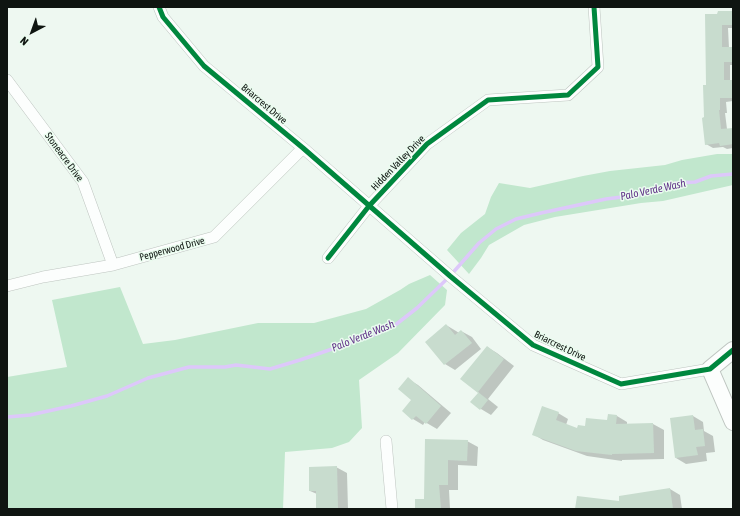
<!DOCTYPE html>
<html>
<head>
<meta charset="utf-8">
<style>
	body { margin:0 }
	#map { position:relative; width:740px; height:516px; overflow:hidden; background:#eef8f1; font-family:"Asap Condensed",sans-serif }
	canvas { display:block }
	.frame { position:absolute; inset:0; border:8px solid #0f1511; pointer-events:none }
	.north { position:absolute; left:12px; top:12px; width:40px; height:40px; -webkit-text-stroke:3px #eafcef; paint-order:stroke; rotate:221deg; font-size:11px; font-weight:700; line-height:16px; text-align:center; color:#0f1511 }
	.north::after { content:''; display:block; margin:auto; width:14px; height:18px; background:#0f1511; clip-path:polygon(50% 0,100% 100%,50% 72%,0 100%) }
</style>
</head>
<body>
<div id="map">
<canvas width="740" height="516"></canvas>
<div class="frame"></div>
<div class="north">N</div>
</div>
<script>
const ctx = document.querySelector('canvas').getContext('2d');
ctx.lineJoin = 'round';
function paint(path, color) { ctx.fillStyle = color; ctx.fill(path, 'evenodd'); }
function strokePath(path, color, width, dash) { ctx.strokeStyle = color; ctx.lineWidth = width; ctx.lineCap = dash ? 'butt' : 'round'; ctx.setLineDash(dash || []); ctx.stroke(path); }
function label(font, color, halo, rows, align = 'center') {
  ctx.font = font + ' "Asap Condensed",sans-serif'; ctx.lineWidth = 3; ctx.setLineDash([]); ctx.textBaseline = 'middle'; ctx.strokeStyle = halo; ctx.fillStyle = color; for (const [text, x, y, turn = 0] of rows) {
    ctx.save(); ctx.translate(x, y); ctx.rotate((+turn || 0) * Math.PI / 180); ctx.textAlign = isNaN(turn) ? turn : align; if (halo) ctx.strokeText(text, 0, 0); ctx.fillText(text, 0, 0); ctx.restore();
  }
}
paint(new Path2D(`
	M717,154H733V185L663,201L641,203L555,217L524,225L489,245L481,258L469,274L447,250L461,233L485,214L491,197L499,183L530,188L583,176L610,171L665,165L682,160Z
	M430,275L447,290L445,305L398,353L359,380L362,428L349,442L332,448L285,452L283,509H7V377L67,367L52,300L120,287L143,344L175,340L258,323H314L366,309L400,290L409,284Z`), '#c1e7cd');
paint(new Path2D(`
	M733,12V28H728L729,48H733V65H730V81H733V101L726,102L727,113H725L727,129H733V148L727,149L723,147L713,148L706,144L705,118L707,86L718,15Z
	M446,325L456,331L459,333L461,331L472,337L481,349L455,370L445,364L426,342Z
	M487,347L497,353L514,366L488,399L498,407L491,415L481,409L472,402L479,393L462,379Z
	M408,379L418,385L451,413L437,429L425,422L423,425L413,419L403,411L412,400Z
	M558,413L568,419L566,425L578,429L608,421L617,416L627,422V424H653L664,430V459L622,460V461L587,456L543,440L533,434Z
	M693,416L703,422L704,431L713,436L715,452L706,453L707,461L686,464L676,458Z
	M426,440L467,441L478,447L477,466L458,465V490H449L450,509H416L425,500Z
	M336,467L347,473L348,509H317V494L310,491Z
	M670,489L680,495L682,509H576L621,503Z`), '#0003');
strokePath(new Path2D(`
	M7,417L30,415L71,406L107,396L148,378L189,367H225L236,365L270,369L300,360L379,333L394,326L417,308L450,276L479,243L496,229L516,219L541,213L606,199L645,194L676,183L695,182L711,176L733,174`), '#ddc8fa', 3.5);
paint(new Path2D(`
	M718,11H733V25H722V47H733V62H724V80H733V98H720V110H719L721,129L733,128V144L720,146L719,143L705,145L702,118L704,117L703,85H706L705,14H717Z
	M446,324L455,335L461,330L472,343L444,365L425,342Z
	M487,346L504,359L478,392L488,400L480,410L470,402L478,393L460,379Z
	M408,377L441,406L426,424L416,416L412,420L402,411L411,400L398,389Z
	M542,406L559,412L556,420L577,428L578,425L585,426L586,418L607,420L608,414L617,415L616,424L653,423L654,453L612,454V455L576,451L532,435Z
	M693,415L695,430L703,429L705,446L696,447L698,455L675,458L670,418Z
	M425,439L468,440L467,461L448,460V485H439L441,509H415V499H424Z
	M337,466L338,509H316V491H309V467Z
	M670,488L673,509H575L577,496L619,501V496Z`), '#c8dcce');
const street = new Path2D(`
	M159,7L163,17L204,66L303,148L450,276L533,345L621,384L710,369
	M7,80L83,182L113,265
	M328,258L369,206L427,144L488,100L568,95L598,67L594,7
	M7,286L43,277L113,265L214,237L303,148
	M386,441L392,509`);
const secondary = new Path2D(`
	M733,350L710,369L733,422`);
strokePath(street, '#bec5c0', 12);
strokePath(secondary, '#bec5c0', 18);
strokePath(street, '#fcfefd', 11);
strokePath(secondary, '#fcfefd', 16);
strokePath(new Path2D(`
	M159,7L163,17L204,66L303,148L450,276L533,345L621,384L710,369L733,350
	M328,258L369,206L427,144L488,100L568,95L598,67L594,7`), '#00873e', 5);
label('10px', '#0f1511', '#eafcef', [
	["Briarcrest Drive",264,104,40],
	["Stoneacre Drive",64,157,54],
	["Hidden Valley Drive",398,163,-46],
	["Pepperwood Drive",172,249,-15],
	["Briarcrest Drive",560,346,26]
]);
label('italic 11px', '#62348a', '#eafcef', [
	["Palo Verde Wash",653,190,-12],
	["Palo Verde Wash",363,336,-22]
]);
</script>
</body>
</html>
